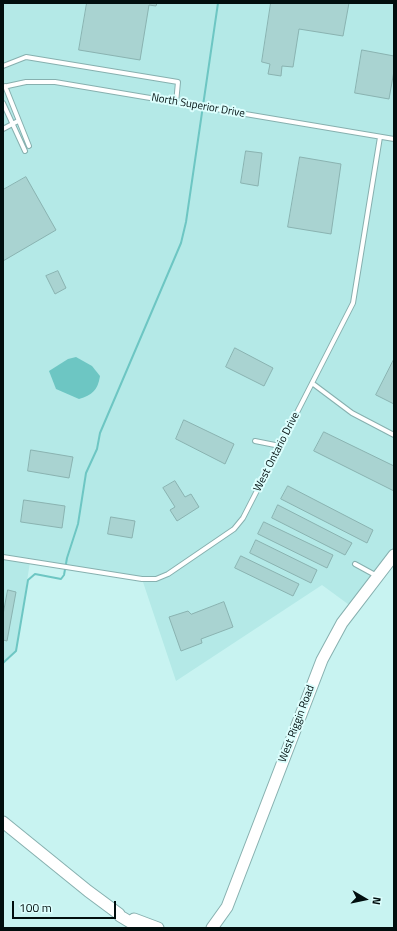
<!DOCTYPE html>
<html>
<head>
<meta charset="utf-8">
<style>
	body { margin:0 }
	#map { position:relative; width:397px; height:931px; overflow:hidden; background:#c8f3f1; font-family:"Titillium Web",sans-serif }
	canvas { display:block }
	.frame { position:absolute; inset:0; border:4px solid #010e0e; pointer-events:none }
	.north { position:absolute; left:345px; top:879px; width:40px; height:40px; -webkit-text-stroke:3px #dcfefd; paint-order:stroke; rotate:99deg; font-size:11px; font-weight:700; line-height:16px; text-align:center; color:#010e0e }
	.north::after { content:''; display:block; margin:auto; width:14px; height:18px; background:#010e0e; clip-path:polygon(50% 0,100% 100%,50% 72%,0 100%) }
	.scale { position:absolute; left:12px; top:901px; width:104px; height:18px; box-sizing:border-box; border:2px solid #010e0e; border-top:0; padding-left:5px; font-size:12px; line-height:14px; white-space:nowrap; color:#010e0e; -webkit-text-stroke:3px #dcfefd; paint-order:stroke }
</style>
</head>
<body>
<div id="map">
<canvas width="397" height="931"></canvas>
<div class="frame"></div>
<div class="north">N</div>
<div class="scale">100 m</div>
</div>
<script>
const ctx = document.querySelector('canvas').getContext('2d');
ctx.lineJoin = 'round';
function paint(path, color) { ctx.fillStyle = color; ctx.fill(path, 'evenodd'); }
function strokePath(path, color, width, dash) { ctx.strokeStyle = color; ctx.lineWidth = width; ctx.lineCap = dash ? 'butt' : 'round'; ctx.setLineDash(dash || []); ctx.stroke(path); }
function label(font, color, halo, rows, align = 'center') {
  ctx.font = font + ' "Titillium Web",sans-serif'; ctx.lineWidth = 4; ctx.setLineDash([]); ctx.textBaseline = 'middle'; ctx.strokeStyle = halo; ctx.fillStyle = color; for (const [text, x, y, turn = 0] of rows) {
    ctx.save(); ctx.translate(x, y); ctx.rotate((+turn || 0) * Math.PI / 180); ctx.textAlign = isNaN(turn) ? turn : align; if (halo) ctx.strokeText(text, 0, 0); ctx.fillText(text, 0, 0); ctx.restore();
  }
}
paint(new Path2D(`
	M3,3H394V555L352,607L322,585L176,681L142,579L30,562L16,651L3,663Z`), '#b4e9e7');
paint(new Path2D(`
	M76,357L92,366L100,376C98,390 92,395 79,399L56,389L49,371L68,359Z`), '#6dc6c3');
strokePath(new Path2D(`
	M3,663L16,651L28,580L35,574L61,579L64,575L67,558L78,524L86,473L97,449L100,433L181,243L186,222L218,3`), '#6dc6c3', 2);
const building = new Path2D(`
	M87,3H157L156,6L149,5L140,60L79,50Z
	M271,3H349L343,36L299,29L293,67L282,66L281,76L268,74L270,64L262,62Z
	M362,50L394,56V71L389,99L355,93Z
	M246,151L262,153L258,186L241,183Z
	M300,157L341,164L331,234L288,227Z
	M26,177L56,230L3,261V190Z
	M58,271L66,288L55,294L46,276Z
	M235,348L273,368L264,386L226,367Z
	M394,359V404L376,395Z
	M184,420L234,444L225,464L176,439Z
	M324,432L394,466V491L314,451Z
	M31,450L73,457L69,478L28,471Z
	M175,481L185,497L191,494L199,507L177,521L170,510L175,507L163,488Z
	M288,486L373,530L367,543L281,499Z
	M24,500L65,506L62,528L21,522Z
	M278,505L352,543L345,555L272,518Z
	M111,517L135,521L132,538L108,534Z
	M264,522L333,555L327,568L258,534Z
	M256,540L317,570L311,583L250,553Z
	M241,556L299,584L293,596L235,568Z
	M8,590L16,592L7,641L3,640V615Z
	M224,602L233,627L201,639L202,643L181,651L169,617L188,611L191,614Z`);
paint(building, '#a9d3d1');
strokePath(building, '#8ab3b1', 1);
const lane = new Path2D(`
	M3,66L26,57L172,81L178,82L176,103
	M5,86L29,146
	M3,87L26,82H55L394,139
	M3,103L25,151
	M3,129L18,121
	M312,383L352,413L394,435
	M255,441L280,446
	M3,557L142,579H156L168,574L234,529L243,518L353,303L380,137
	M355,564L377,576`);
const secondary = new Path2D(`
	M3,822L88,891L119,914L120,916L140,928
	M134,919L158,928
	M212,928L227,907L322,660L342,623L394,555`);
strokePath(lane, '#87b0af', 6);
strokePath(secondary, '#87b0af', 13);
strokePath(lane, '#fff', 4);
strokePath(secondary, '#fff', 11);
label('11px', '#010e0e', '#dcfefd', [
	["North Superior Drive",198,106,10],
	["West Ontario Drive",277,452,-63],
	["West Riggin Road",297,724,-69]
]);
</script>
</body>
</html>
